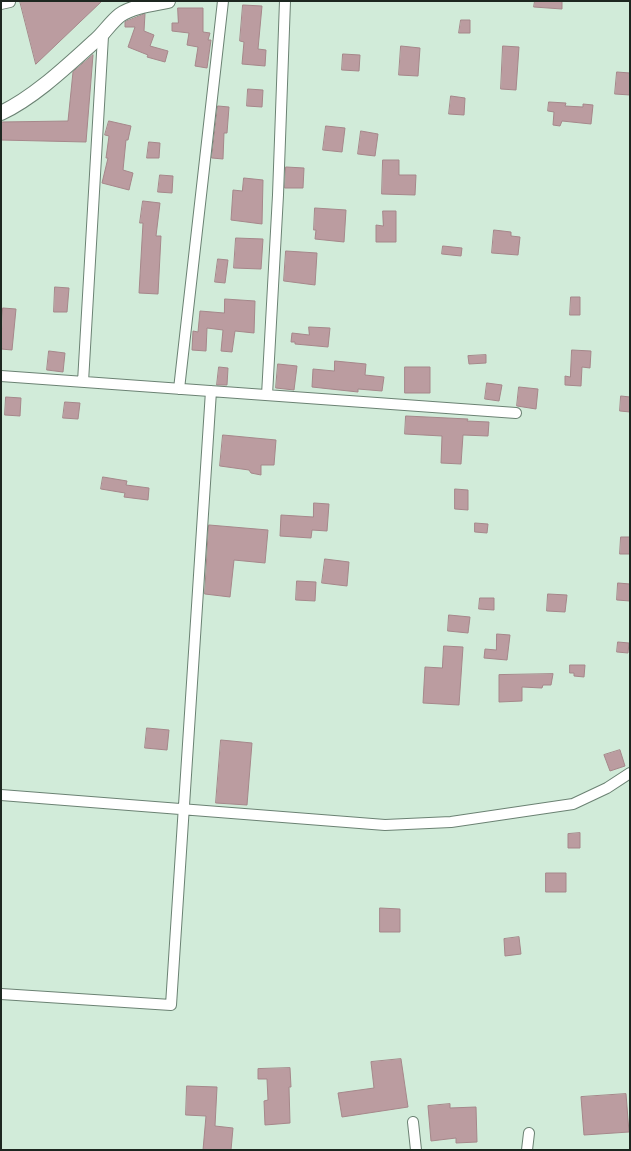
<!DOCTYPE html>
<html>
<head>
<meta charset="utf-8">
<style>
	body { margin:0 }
	#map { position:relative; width:631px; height:1151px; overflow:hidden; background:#d1ebd9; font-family:"Alegreya Sans",sans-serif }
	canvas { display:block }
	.frame { position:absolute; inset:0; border:2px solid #1d2720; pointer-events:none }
</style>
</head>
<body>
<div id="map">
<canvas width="631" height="1151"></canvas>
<div class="frame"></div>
</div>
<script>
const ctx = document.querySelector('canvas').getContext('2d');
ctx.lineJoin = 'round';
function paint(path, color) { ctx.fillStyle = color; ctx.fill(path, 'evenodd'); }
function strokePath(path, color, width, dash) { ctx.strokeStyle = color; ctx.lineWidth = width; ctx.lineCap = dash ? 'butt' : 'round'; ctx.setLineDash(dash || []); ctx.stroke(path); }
const building = new Path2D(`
	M20,1H102L36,64Z
	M535,1H562V9L534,7Z
	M243,5L262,6L258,49L266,50L265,66L242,64L244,42L240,41Z
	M178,8H203V32L210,33L208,40H211L207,68L195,66L198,47L187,45L189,33L172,31V23H178Z
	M145,14L144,31L154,35L150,46L168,51L165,62L147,57L148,55L128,47L135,27H125V22Z
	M461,20H470V33H459Z
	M401,46L420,48L418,76L399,75Z
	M503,46L519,47L516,90L501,89Z
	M343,54L360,55L359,71L342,70Z
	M93,55L86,142L1,140V122L68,121L73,72Z
	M617,72L630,73V95L615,94Z
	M248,89L263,90L262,107L247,106Z
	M451,96L465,98L464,115L449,114Z
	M549,102L566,103L565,106L583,107V104L593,105L591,124L562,121L560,126L553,125L554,112L548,111Z
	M218,106L229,107L227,133H224L223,159L212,158Z
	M109,121L131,126L128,140H126L123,170L133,173L129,190L102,183L108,158H106L109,136L105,135Z
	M326,126L345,128L342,152L323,150Z
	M361,131L378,134L375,156L358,154Z
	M149,142L160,143L159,158H147Z
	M383,160H399V175H416L415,195L382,194Z
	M286,167L304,168L303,188H285Z
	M160,175L173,176L172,193L158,192Z
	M244,178L263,180L262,224L231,220L233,190L242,191Z
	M143,201L160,203L156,236H161L158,294L139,293L143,223H140Z
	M315,208L346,210L344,242L315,239L316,230H314Z
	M383,211H396V242H376V225L383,226Z
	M494,230L511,232V236L520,237L518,255L492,253Z
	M236,238L263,239L261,269L234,268Z
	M443,246L462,248L461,256L442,254Z
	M286,251L317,253L315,285L284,281Z
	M218,259L228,260L225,283L215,282Z
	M55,287L69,288L67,312H54Z
	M571,297H580V315H570Z
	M225,299L255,301L254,333L235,331L232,352L221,351L223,330L207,328L206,351L192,350L193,331L198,332L200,311L224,313Z
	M3,308L16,309L12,350L1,349Z
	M309,327L330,328L328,347L295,344V342H291L292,333L309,335Z
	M572,350L591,351L590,368L582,367L581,386L565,385V376L570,377Z
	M49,351L65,353L63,372L47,370Z
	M486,355V363L469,364L468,356Z
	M335,361L366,364L365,375L384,377L382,391L358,389V392L312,387L313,369L334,371Z
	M278,364L297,366L294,390L276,388Z
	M219,367L228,368L227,385H217Z
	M405,367H430V393H405Z
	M487,383L502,385L499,401L485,399Z
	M519,387L538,389L536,409L517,406Z
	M621,396L630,397V412L620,411Z
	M6,397L21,398L20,416L5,415Z
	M65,402L80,403L78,419L63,418Z
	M406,416L468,419L467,421L489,422L488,436L463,435L461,464L441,463L442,436L405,434Z
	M223,435L276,440L274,465H261V475L251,473L249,470L220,466Z
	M103,477L127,481L126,485L149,488L148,500L124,497L125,493L101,489Z
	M455,489L468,490V510L455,509Z
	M314,503L329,504L327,531L312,530L311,538L280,536L281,515L313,517Z
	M475,523L488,524L487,533L475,532Z
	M209,525L268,530L265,563L234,560L230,597L205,594Z
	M621,537H630V554H620Z
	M325,559L349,562L347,586L322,583Z
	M297,581L316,582L315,601L296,600Z
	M618,583L630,584V601L617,600Z
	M548,594L567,595L565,612L547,611Z
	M480,598H494V610L479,609Z
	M449,615L470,617L468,633L448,631Z
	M497,634L510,635L507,660L484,658L485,649L496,650Z
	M618,642L629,643L628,653L617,652Z
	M444,646L463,647L459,705L423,703L425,667L442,668Z
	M570,665H585L584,677L574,676V673H570Z
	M553,674L551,685H543L542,688L522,687V701L499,702V675Z
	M147,728L169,730L167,750L145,748Z
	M221,740L252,743L247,805L216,803Z
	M620,750L625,766L610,771L604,755Z
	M580,833V848H568V834Z
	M546,873H566V892H546Z
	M380,908L400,909V932H380Z
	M519,937L521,954L505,956L504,939Z
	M401,1059L408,1107L342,1117L338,1093L374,1088L371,1062Z
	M290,1068L291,1087H289L290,1123L265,1125L264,1101L268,1100L267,1079H258V1069Z
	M187,1086L217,1087L215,1126L233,1128L231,1150H203L206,1116L186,1115Z
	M626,1094L629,1132L584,1135L581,1097Z
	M450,1104V1108L476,1107L477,1142L456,1143V1138L431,1141L428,1106Z`);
paint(building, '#bb9ca0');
strokePath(building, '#a5878a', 1);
const street = new Path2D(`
	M1,4L10,2
	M1,376L516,413
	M83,382L103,36L106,32
	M179,389L223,1
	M267,395L278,195L285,1
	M1,795L385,825L451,822L573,804L607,788L630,773
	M1,994L171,1005L211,391
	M413,1122L416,1150
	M527,1150L529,1133`);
const secondary = new Path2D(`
	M1,113C35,97 68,65 96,40C104,33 111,22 120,15C133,6 153,4 168,1`);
strokePath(street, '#6b8273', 12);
strokePath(secondary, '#6b8273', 16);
strokePath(street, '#fff', 10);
strokePath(secondary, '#fff', 14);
</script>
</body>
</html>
